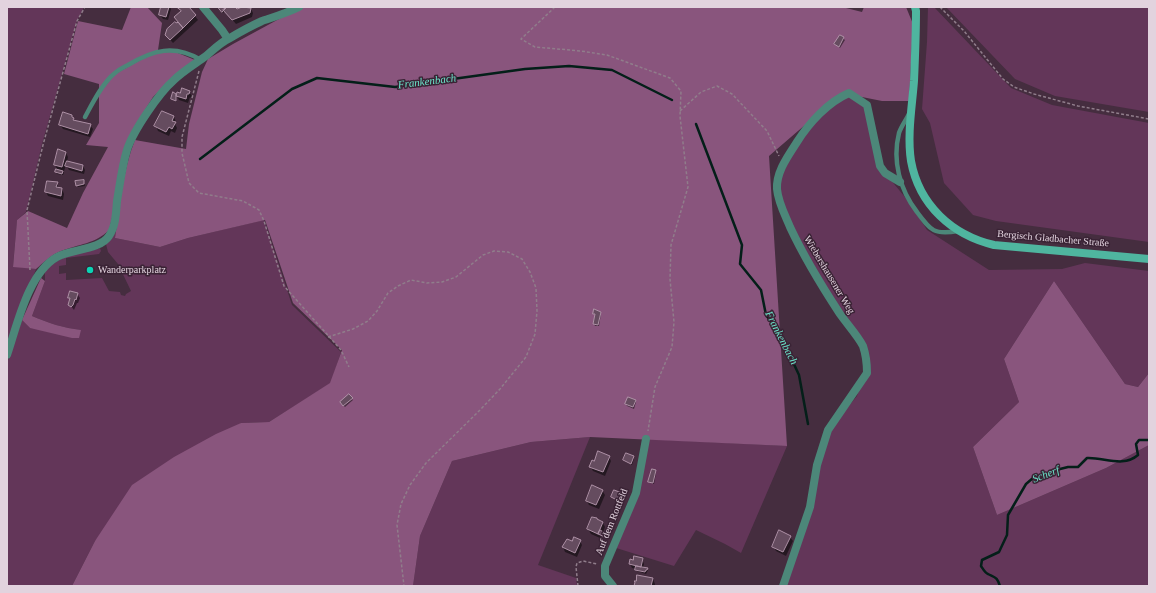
<!DOCTYPE html>
<html>
<head>
<meta charset="utf-8">
<style>
	body { margin:0 }
	#map { position:relative; width:1156px; height:593px; overflow:hidden; background:#452d3f; font-family:"Times New Roman",serif }
	canvas { display:block }
	.frame { position:absolute; inset:0; border:8px solid #e2d3de; pointer-events:none }
</style>
</head>
<body>
<div id="map">
<canvas width="1156" height="593"></canvas>
<div class="frame"></div>
</div>
<script>
const ctx = document.querySelector('canvas').getContext('2d');
ctx.lineJoin = 'round';
function paint(path, color) { ctx.fillStyle = color; ctx.fill(path, 'evenodd'); }
function strokePath(path, color, width, dash) { ctx.strokeStyle = color; ctx.lineWidth = width; ctx.lineCap = dash ? 'butt' : 'round'; ctx.setLineDash(dash || []); ctx.stroke(path); }
function label(font, color, halo, rows, align = 'center') {
  ctx.font = font + ' "Times New Roman",serif'; ctx.lineWidth = 3; ctx.setLineDash([]); ctx.textBaseline = 'middle'; ctx.strokeStyle = halo; ctx.fillStyle = color; for (const [text, x, y, turn = 0] of rows) {
    ctx.save(); ctx.translate(x, y); ctx.rotate((+turn || 0) * Math.PI / 180); ctx.textAlign = isNaN(turn) ? turn : align; if (halo) ctx.strokeText(text, 0, 0); ctx.fillText(text, 0, 0); ctx.restore();
  }
}
paint(new Path2D(`
	M7,7H84L77,21L42,144L26,212L17,220L13,266L36,269L7,347Z
	M928,7H934L1011,88L1052,105L1149,123V242L996,221L973,215L944,183L930,123L922,109L927,42Z
	M946,7H1149V112L1055,96L1015,79Z
	M840,96L858,98L867,105L885,173L909,202L927,230L989,270L1062,269L1085,263L1149,271V373L1138,387L1125,384L1054,281L1004,359L1019,402L973,447L997,515L1106,468L1149,445V586H783L829,430L857,396L868,362L848,323L821,285L780,205L779,175L802,134Z
	M264,220L292,305L341,352L331,383L269,422L241,423L95,541L72,586H7V363L22,320L30,328L81,330C64,328 48,323 32,316L45,281V271C63,254 76,253 100,248L101,251L99,254L66,258V265L59,266V274L66,273V280L102,278L109,291L120,292L121,295L125,296L126,294L131,291L118,264L108,252L106,244L116,232L115,238L160,247L188,238Z
	M590,437L538,565L576,578L577,586H413L420,536L452,461L531,442Z
	M646,439L787,446L741,553L725,544L696,530L674,566L613,547L636,493Z`), '#633659');
paint(new Path2D(`
	M131,7H147L162,23L158,50L114,73L99,91V84L64,74L78,21L122,30Z
	M301,7H842L862,12L864,7H906L913,24L909,101H882L842,93L769,156L787,446L590,437L531,442L452,461L420,536L413,586H72L95,541L132,485L174,457L216,434L241,423L269,422L330,383L342,350L293,303L265,220L188,238L160,247L115,238C120,207 123,169 135,140L186,149L189,124L202,72L208,59L233,44Z
	M173,51L195,60L171,79L153,97L135,126L109,230C95,244 79,244 61,251C52,254 43,263 36,269L13,267L17,220L28,211L67,228L83,193L108,147L86,145L99,123V93L115,74L155,52Z
	M41,278L45,281L32,316C48,323 64,328 81,330L79,338H72L30,328L22,320Z
	M1054,281L1125,384L1138,387L1149,373V445L1106,468L997,515L973,447L1019,402L1004,359Z`), '#89557d');
paint(new Path2D(`
	M162,7H170L171,9L168,20L163,19L160,15Z
	M178,7H188L198,20L173,43L166,35L178,23L175,17L181,12Z
	M218,7H233L236,11L242,7H246L251,9L253,13L252,17L236,24L225,11L223,13Z
	M840,36L845,40L840,48L836,44Z
	M189,92L192,96L191,98L190,97L188,103L179,100L177,96L176,102L172,99L173,94L177,95Z
	M163,112L174,117L176,122L175,124L177,128L175,133L171,131L169,136L158,131L156,126Z
	M72,116L75,121L90,125L93,129L90,137L63,129L60,125Z
	M66,153L68,157L67,162L83,166L85,170L84,174L69,170L66,165L64,171L62,170L64,173L63,175L57,174L56,172L57,169L55,165Z
	M83,181L85,186L78,187L77,185Z
	M57,183L59,189H62L64,194L63,200L48,196L46,192Z
	M77,293L80,298L78,303H77L74,310L70,305L71,300L69,297Z
	M600,312L601,314L599,326H595L594,324L596,316L594,314Z
	M352,399L353,400L345,407L342,404Z
	M635,400L636,402L634,409L627,406L626,404Z
	M609,457L611,461L605,476L593,471L590,466Z
	M633,457L634,459L632,465L624,460Z
	M655,471L656,473L654,484L649,482Z
	M602,490L605,495L599,509L589,505L587,501Z
	M621,494L622,496L620,502L612,497Z
	M603,523L605,527L603,533L606,534L607,536L606,538L601,536L600,538L591,534L588,529Z
	M790,537L793,541L786,556L776,551L773,546Z
	M580,541L582,545L577,557L565,552L563,547L572,542Z
	M642,559L644,564L643,568L647,569L648,570L646,574L637,571L636,569L632,568L630,564Z
	M653,579L655,584V586H635Z`), '#0007');
strokePath(new Path2D(`
	M696,124L742,245L740,264L761,290L766,315L780,334L799,375L808,424
	M200,159L292,89L317,78L395,87L525,69L569,66L612,70L672,100
	M1000,586C997,577 996,578 988,574C985,573 983,569 981,566L982,560L999,552L1007,535L1008,515L1026,484L1033,478L1046,475L1060,469L1068,467H1078L1087,458C1104,457 1123,468 1138,455L1136,444L1139,440H1149`), '#041f19', 2.5);
const building = new Path2D(`
	M161,7H169L166,17L159,15Z
	M177,7H189L196,15L183,28L174,17L181,11Z
	M218,7H227L222,12Z
	M227,7H235L237,9L242,7L251,8L250,13L232,20L223,10Z
	M175,22L177,23L178,22L183,28L170,40L165,35L167,29Z
	M840,35L844,37L839,47L834,44Z
	M182,88L190,91L189,94H187L186,99L176,96L177,92L180,93Z
	M173,92L176,94V101L171,99Z
	M162,111L174,116L172,121L176,122L172,129L169,127L166,132L154,126Z
	M63,112L72,115V117L74,118L73,120L91,124L88,134L59,125Z
	M58,149L66,152L62,167L54,165Z
	M67,161L83,165L82,171L65,166Z
	M56,169L63,171L62,174L55,172Z
	M84,180V184L76,186L75,181Z
	M47,181L58,182L56,187L62,188L61,196L45,192Z
	M70,291L78,293L76,300L75,299L73,305L71,307L68,305L70,298H68Z
	M594,309L601,312L598,325L593,324L595,314H593Z
	M349,394L353,398L343,406L340,402Z
	M628,397L636,400L633,407L625,404Z
	M598,451L610,456L603,472L589,467L592,460L594,461Z
	M626,453L634,456L631,464L623,460Z
	M652,469L656,470L653,483L648,482Z
	M592,485L603,490L596,505L586,501Z
	M614,490L622,493L619,501L611,497Z
	M592,517L597,518V519L603,522L598,534L587,529Z
	M600,530L607,534L605,537L598,534Z
	M779,530L791,536L783,552L772,547Z
	M574,537L581,540L575,553L562,547L567,539L572,541Z
	M634,556L643,558L641,567L629,564L630,559L633,560Z
	M636,566L648,568L647,570H646L645,572L635,570Z
	M637,575L653,578L651,586H634L635,582L634,581H636Z`);
paint(building, '#654c5f');
strokePath(building, '#ad90a5', 1);
strokePath(new Path2D(`
	M555,7L521,39L535,47L581,51L607,55L670,78L681,91L680,116L688,187L671,245L670,279L674,322L672,347L655,387L648,431
	M940,7L964,31L1003,79L1014,87L1034,94L1078,106L1149,119
	M199,71L182,137V153L189,183L199,193L243,201L259,210L264,221L284,286L341,350L349,367
	M680,111L701,92L717,86L732,94L767,131L779,156
	M30,270L27,210L43,145L77,21L85,7
	M328,337L353,329L368,321L377,311L388,293L398,286L411,280L427,283L442,282L456,277L483,255L494,251L508,252L522,259L530,272L536,288L537,311L535,334L526,357L500,389L480,410L426,463L410,485L401,504L397,525L404,586
	M578,586L576,567L577,563L583,561L597,564`), '#907d8b', 1.5, [3, 2]);
strokePath(new Path2D(`
	M909,114C906,120 901,127 899,133C892,161 900,190 917,212C931,231 934,235 958,231
	M85,117C92,104 103,82 115,73C118,70 124,67 128,65C153,50 174,44 201,60`), '#4c8779', 4.5);
strokePath(new Path2D(`
	M203,7L222,30L228,39
	M7,355C17,326 28,273 57,257C71,249 100,250 109,236C116,226 116,212 117,201C120,184 122,166 127,150C133,131 159,93 174,80C183,71 195,64 206,56C213,50 221,42 230,38C240,32 251,26 262,21C274,17 287,13 299,7
	M613,586L605,576V566L636,493L646,439
	M783,586L810,507L817,465L828,430L867,373C867,365 866,355 863,346C858,336 847,324 840,314C821,285 804,257 790,227C785,215 778,202 777,189C776,172 788,156 797,142C809,123 828,102 849,93L867,105L880,166L885,173L900,182`), '#4c8779', 8);
strokePath(new Path2D(`
	M915,7L916,11C916,35 915,58 914,81C912,107 907,135 911,161C919,205 952,235 994,245L1149,259`), '#4fb59f', 8);
for (const [x, y, r, color] of [
	[90,270,4,"#0ad5b5"]
]) { const dot = new Path2D(); dot.arc(x, y, r, 0, 2 * Math.PI); ctx.fillStyle = color; ctx.fill(dot); strokePath(dot, '#3a2335', 1.5); }
label('10px', '#e2d3de', '#3a2335', [
	["Bergisch Gladbacher Straße",1053,239,5],
	["Wiebershausener Weg",829,275,59],
	["Auf dem Rottfeld",612,522,-68]
]);
label('10px', '#e2d3de', '#3a2335', [
	["Wanderparkplatz",98,270]
], 'left');
label('italic 11px', '#6be6cb', '#3a2335', [
	["Frankenbach",427,82,-7],
	["Frankenbach",781,338,63],
	["Scherf",1046,475,-21]
]);
</script>
</body>
</html>
